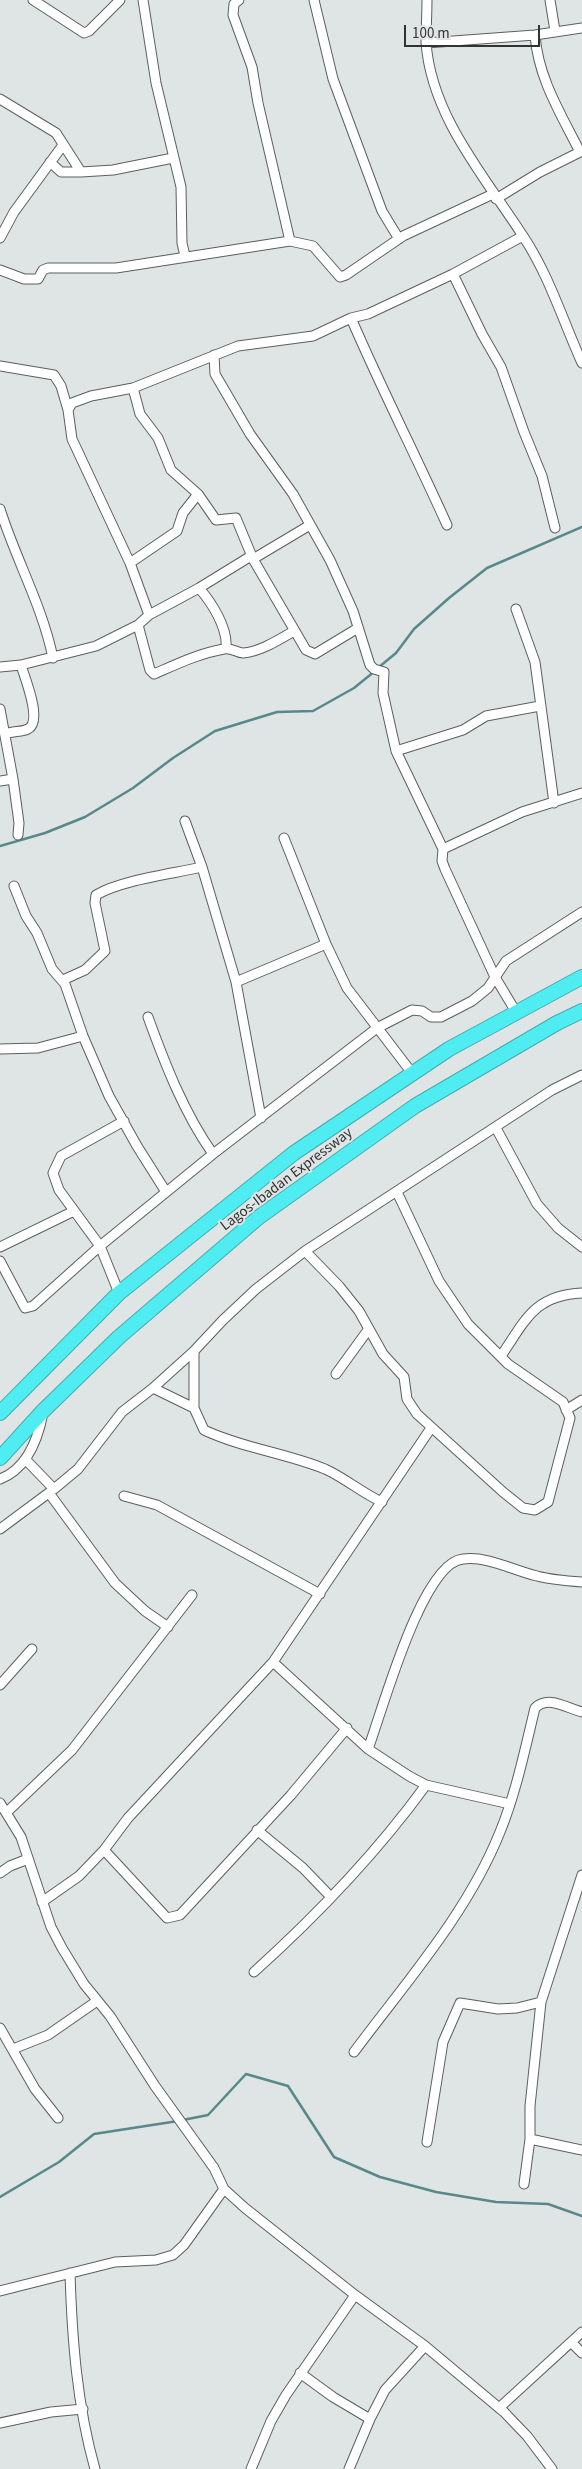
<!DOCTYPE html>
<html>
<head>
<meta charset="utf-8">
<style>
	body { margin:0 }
	#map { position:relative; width:582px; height:2469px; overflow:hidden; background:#dfe4e4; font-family:"Source Sans 3",sans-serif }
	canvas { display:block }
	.scale { position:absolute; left:404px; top:25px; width:136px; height:22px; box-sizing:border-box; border:2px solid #313232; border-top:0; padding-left:6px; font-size:15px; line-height:18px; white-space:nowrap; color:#313232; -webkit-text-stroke:4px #dfe4e4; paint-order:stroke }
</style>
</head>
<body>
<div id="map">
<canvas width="582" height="2469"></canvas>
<div class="scale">100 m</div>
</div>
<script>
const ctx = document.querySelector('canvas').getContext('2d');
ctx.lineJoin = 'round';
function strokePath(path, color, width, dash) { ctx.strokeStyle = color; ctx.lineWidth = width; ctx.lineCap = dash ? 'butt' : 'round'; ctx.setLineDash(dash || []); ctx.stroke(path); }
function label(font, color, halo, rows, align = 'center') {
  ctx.font = font + ' "Source Sans 3",sans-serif'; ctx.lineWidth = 4; ctx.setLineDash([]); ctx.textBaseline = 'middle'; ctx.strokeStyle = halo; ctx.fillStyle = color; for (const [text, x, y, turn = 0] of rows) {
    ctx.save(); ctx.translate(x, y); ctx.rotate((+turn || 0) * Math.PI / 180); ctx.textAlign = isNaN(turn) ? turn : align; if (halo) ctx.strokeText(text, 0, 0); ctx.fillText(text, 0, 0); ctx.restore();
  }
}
strokePath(new Path2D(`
	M379,667L396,653L414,629L449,598L487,568L582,527
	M0,846L45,833L85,817L133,788L173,758L215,731L277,712L313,711L354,688L375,671
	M183,2120L208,2115L246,2074L288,2086L334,2157L380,2177L436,2192L496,2202L548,2204L582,2216
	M0,2197L59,2162L94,2134L178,2121`), '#58898a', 2.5);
const minor = new Path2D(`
	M33,0L84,33L89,31L120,0
	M143,0L156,83L181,187L182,243L185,256
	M239,0L234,4L233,15L252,67L258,103L290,241
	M314,0L333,79L382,211L399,239
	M427,0C427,14 426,28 426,42C431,116 485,177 523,236C549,275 563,321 582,363
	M550,0L555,31
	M535,35C538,78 561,114 580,152
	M426,43L535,35L582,28
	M0,99L56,133L81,172L113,170L173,158
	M50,162L61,172H81
	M496,199L540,172L582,151
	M0,238L14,212L63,145
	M0,270L24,279H38L43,270L48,268H116L290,241L313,246L340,277L346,275L403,236L493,194
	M453,274L482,334L501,367L524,432L542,476L555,528
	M351,318C381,388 416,456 447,525
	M214,355L215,374L250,434L293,494L330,560L353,611L370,665L374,669L384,672L383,693L396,751L443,849L442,861L445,869L495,977L516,1012
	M0,366L54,375L61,386L68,410L72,439L130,563L149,615
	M133,388L140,414L158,438L171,470L198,494L216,520L236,518L253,559L306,650L315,654L358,628
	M68,410L72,403L91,396L133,388L238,346L313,336L351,318L368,314L453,274L523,236
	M0,509C16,560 42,605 53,658
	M253,559L310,525
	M130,563L177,531L183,513L198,494
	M199,588C212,603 228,628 226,648
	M516,609L535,662L554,803
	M138,625L150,670L154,674C177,664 200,653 224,649C231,647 237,653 243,653C260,652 280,639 294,631
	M0,667L21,665L96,646L138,625L149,615L199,588L251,556
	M0,709L13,779L19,823L18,835
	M5,734C13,731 22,732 28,729C43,721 25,679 21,665
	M396,751L463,730L486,716L540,706
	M0,781L13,779
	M185,821L202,867L236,982L261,1118
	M284,838L326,944L347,988L412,1073
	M443,849L522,812L582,793
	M14,886L26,916L37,933L52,969L65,984L83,1036L109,1096L137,1146L166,1192
	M63,980L85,970L105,951L95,903L96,895C121,880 172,874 202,867
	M236,982L326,944
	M148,1017C165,1064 184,1113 213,1154
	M0,1049L38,1048L83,1036
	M496,1128L537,1204L558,1228L582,1247
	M0,1247L74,1211
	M305,1251L339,1286L359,1311L383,1354L404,1377L407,1399L417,1414L503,1492L523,1508L535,1510L548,1502L570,1418L563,1402L508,1364L468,1324L439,1281L397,1192
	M0,1261L25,1308L33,1306L100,1246L213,1154L377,1028L412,1010L422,1011L431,1017H441L472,1001L488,988L506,961L582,912
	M119,1293L100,1246L59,1190L53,1173L61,1156L124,1121
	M194,1351V1408L204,1430C242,1448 286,1453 325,1469C345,1478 362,1493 382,1502
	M501,1356C525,1321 534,1295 582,1293
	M336,1374L368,1330
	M153,1388L194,1408
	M566,1410L582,1400
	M26,1460L54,1489
	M0,1479C27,1469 38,1439 43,1413
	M49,1493L115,1583L145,1611L168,1627
	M124,1496L157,1505L320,1594
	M0,1529L54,1489L78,1469L122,1412L153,1388L194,1351L223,1320L256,1289L305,1251L552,1090L582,1075
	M273,1662L368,1749L409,1776L426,1785L510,1804
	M0,1685L32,1649
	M368,1749C382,1712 422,1562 463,1559C488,1556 512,1570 537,1576C552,1580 567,1581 582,1582
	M0,1803L21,1837L51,1927L62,1948L84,1984L110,2016L155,2086L214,2168L224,2189L245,2208L355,2295L425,2346L504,2412L527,2436L552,2469
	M7,1812L72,1750L192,1595
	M257,1830L303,1868L330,1896
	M104,1850L167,1918L180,1915L291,1795L347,1728
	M0,1873L10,1866L28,1859
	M42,1902L79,1876L104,1850L128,1818L273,1662L431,1428
	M254,1972C315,1917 378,1851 426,1785
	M0,2028L35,2089L58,2118
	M13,2049L48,2035L97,2001
	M354,2052C406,1982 467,1914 500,1832C516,1793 525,1749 535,1708C549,1695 566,1708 582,1712
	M530,2139L582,2150
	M427,2142L443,2042L460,2003L498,2009L517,2008L541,2002
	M524,2184L530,2139V2106L541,2002L582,1875
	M70,2273C72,2338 77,2406 95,2469
	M0,2291L115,2262L156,2260L173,2255L184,2245L224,2189
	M572,2343L582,2353
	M300,2373L333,2397L370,2419
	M499,2408L582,2332
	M0,2423L51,2412L83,2409
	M251,2469L271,2421L286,2395L355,2295
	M349,2469L370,2419L385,2390L425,2346`);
const highway = new Path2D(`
	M0,1413L119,1293L294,1153L449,1049L582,977
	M0,1458L43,1411L119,1337L259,1217L415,1106L557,1023L582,1011`);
strokePath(minor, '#5b5f5f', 11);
strokePath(highway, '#44acaf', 16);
strokePath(minor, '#fff', 9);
strokePath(highway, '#4fedf2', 14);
label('15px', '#313232', '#dfe4e4', [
	["Lagos-Ibadan Expressway",287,1180,-37]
]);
</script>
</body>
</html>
